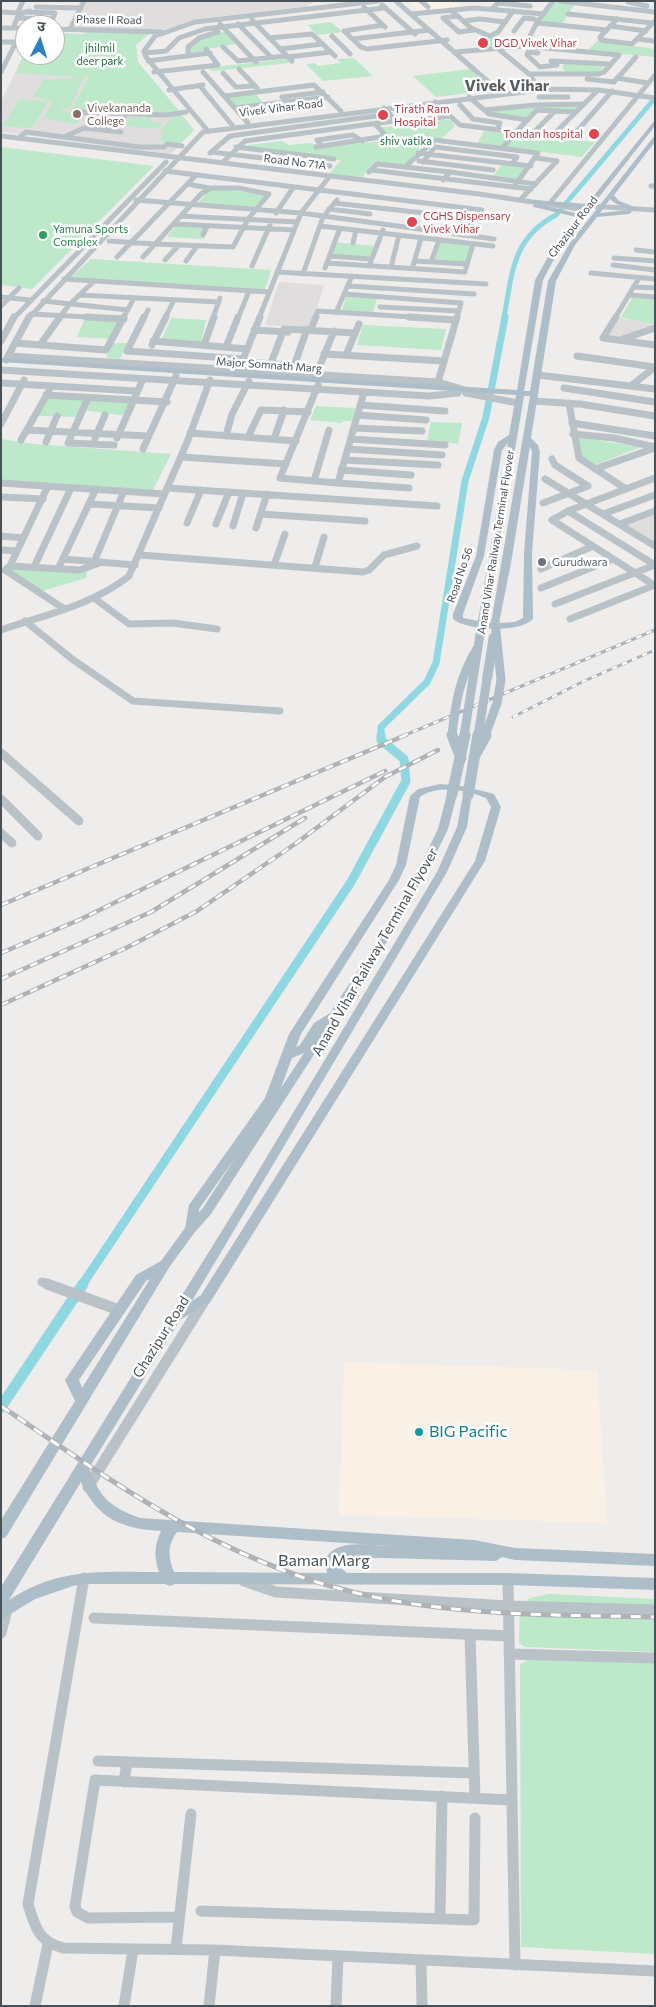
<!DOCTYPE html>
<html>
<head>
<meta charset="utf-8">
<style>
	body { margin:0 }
	#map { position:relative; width:656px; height:2007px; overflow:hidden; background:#efecec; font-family:Commissioner,"Noto Sans Devanagari",sans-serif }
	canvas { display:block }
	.frame { position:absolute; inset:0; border:2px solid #475157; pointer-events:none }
	.north { position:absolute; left:15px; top:15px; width:50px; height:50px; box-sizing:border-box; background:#fff; border:1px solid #b5b9bc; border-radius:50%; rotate:5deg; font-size:14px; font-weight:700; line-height:20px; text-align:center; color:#475157 }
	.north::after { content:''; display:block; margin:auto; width:18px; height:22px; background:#2d80c8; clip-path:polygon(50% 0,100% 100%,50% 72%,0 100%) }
</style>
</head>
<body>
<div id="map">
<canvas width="656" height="2007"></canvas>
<div class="frame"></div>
<div class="north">उ</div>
</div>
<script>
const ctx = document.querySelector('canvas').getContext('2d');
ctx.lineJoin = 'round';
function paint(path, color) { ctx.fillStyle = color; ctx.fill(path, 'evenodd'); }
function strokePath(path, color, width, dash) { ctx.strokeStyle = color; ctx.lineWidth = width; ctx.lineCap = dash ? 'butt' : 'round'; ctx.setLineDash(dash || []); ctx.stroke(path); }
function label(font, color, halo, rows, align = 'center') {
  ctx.font = font + ' Commissioner,sans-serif'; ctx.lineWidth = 5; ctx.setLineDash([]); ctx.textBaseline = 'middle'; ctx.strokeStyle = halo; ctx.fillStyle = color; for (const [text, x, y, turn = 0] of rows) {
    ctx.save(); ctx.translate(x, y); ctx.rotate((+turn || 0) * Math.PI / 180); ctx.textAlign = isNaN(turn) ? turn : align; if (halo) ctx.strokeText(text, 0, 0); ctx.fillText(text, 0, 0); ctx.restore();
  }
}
paint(new Path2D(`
	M409,1H455L462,8L420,12Z
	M344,1362L597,1370L607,1523L339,1515Z`), '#f9f1e6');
paint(new Path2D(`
	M85,1H316L305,7L205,18L159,31L72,28Z
	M15,73L88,76L72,110L180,112L194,130L171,154L1,132V101Z
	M279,282L324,285L311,328L265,325Z
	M620,318L639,321L654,326L618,338L608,336Z
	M655,515V542L627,525Z`), '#e0ddde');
paint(new Path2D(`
	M555,2L575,4L562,24L537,22Z
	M331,22L343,32L317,35L308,25Z
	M86,31L150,33L136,45L138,62L180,112L167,114L71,111L88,77L84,76L70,109L61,108L64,101L60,109L71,113L70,116L80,119L76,124L43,118L53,102L48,101L32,128L2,126L19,100L47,101L38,97L32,99L44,78L47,80L83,77L15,73L25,52V55H55V33L84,34Z
	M225,32L236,44L207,49L210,53L190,55V44L209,34Z
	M490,36L527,40L525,46L486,47L485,41Z
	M597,41L655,49V57L587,51Z
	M354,58L373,76L323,81L306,64L314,63L318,66L341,63L337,59Z
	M287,59L290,63L213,71L206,68Z
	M564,64L606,65L598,73L565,72L562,66Z
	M470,69L494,90L436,97L413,76Z
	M255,93L264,104L237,107L227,96Z
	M582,105L571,114L541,110L530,119L487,112L535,106Z
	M181,114L194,130L180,144L159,141L163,137L160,136L163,133L160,132L168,121L173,119V115Z
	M149,116H154L149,121L162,123L158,129L113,125L127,122L131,117L146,118Z
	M451,119L455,126L442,138L429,137L406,165L375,162L362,177L329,174L341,160L244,149L249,145L282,141L289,145L311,143L324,147L390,140L378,128Z
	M485,129L595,142L582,157L477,144Z
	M1,147L154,166L32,289L1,285Z
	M503,163L528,166L519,179L493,176Z
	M212,188L267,195L251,210L197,204Z
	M176,226L210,228L203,239L167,237Z
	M439,240L473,244L467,264L431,262Z
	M334,242L376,246L371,259L329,256Z
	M91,259L271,270L265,290L71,277Z
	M346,296L377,298L373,313L342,311Z
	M632,298L655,299V325L621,317Z
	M171,318L206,320L201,343L161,341Z
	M84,320L119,321L111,339L77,337Z
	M363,325L446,329L441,350L357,345Z
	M113,343H127L120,359L106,358Z
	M48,396L135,401L128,416L82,410L78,417L37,416Z
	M316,406L355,408L352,421H343L342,423L310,420Z
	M431,422L462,423L458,444L427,441Z
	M578,437L641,447L590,467L579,460Z
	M1,439L35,444L171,454L152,492L1,481Z
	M1,568L87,572L86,578L39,592Z
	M549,1594L655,1599V1652L525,1647L519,1643L520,1605L530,1598Z
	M537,1656L655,1660V1954L521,1947L520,1664Z`), '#bee8ca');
strokePath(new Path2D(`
	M504,318C512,274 512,238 556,215L655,98`), '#90d8e1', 5);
strokePath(new Path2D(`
	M381,736V727L427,682L436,663L465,481L486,417L505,317`), '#90d8e1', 7);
strokePath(new Path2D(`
	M82,1285L351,882L406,781L404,759L381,740V735`), '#90d8e1', 9);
strokePath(new Path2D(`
	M1,1407L83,1284`), '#90d8e1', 11);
strokePath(new Path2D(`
	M396,1L501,93
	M421,1L428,7
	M560,1L655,12
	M628,2L647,6
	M382,5L415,34
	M36,7L81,8
	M364,7L385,27
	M492,9L498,3L530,6
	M451,10L471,28L490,36L498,32L513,11
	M1,12L21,13L18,12L23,1
	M25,12L55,13L50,25
	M411,14L475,8L544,14
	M568,14L653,23
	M458,16L443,18L459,32L474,30
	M17,18L52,19
	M617,19L600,37L601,40L632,44L655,21
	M252,20L292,61
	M464,21L480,19L505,22
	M538,23L607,30
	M220,24L256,62
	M238,24L271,57
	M383,25L344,31L361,47L367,49L447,40
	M610,26L646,31
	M1,28H18
	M13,28L19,14L30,11
	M55,29L162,32
	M70,29L84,1
	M514,31L524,18L534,19
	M332,36L350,54
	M269,38L312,34L335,56
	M353,39L429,30
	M638,39L653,41
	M1,42H17
	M525,46L537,22L553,1
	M223,47L238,61L286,56
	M496,47L529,74L539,89
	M280,49L323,44
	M456,52L525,46L619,55L604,72L599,74H529
	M145,53L166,51L179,38L205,29L384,8
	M538,53L528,52L527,55L540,67L557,65
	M188,55V47L199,38L218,32
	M288,57L331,52
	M148,61L210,53
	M551,61L610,64
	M239,69L257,88
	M1,72L23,28
	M154,72L218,65L206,49
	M203,72L248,123
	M223,73L236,87L255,86
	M617,78L648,83
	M587,79L614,82L636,57
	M200,86L232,125
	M169,90L203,85
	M224,96L314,85L341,111
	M469,97L489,114L527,120
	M539,97H568
	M286,102L282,97L323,92
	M435,102L460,125L516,132L537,110L575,112
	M460,105L473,119L500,123L497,129
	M235,108L328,97
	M256,108L260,112L313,106
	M484,110L534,105L584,104
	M76,112L167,115L186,112
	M413,121L450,116
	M102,129L107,124L122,121L126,114
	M208,131L146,57L144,51L155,36L195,22L378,1
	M532,134L555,111
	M553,135L598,90
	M1,136L479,194L586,210
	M64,137L84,128L121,132
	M572,137L612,91
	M19,138L26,132L139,147H164L167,144L182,146
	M322,146L317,140L353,135L362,141
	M236,147L334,159
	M316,147L386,136L376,125
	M502,148L516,132
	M211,152L330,166
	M210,153L230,136L390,114
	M418,153L531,166
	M537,158L557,161
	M419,161L493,170
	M423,162L435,147L517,157L512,164
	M222,163L245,141L393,121L394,119L384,108
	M406,166L435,140L538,153L514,187
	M371,170L531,189
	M165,171L482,210L463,235
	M369,172L377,164L450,172
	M443,180L450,172L536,184
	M187,184L209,188
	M651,186H655
	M211,188H238L269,194L248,219L233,247L155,244L201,194Z
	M136,200L301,213L494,239
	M520,200L557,161
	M334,203L451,216
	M550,203L655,75
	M588,206L655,210
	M329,209L370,214
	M276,213L293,188
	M181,216L297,222
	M174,224L294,230
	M320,226L493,246
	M203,235L207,226
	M109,241L155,244
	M353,243L356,230
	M636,250L655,252
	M329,256L371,259
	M117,257L196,175
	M143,257L155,244
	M614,258L655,261
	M165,260L179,245
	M186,261L197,246
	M415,261L467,264
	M431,262L439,240
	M327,263L465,272
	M613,265L655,270
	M252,266L270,225
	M369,266L383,230
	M413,266L421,238
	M391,267L399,235
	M325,268L340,228
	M466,268L473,244
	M277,272L486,284
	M591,273L655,279
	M303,274L323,217L337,200
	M352,276L344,294L461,303L457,318
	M64,279L269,292
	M349,286L474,294
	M633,287L655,288
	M80,295L219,302
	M629,295L655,297
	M1,297L30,300
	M43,301L128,310
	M1,306L19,288
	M380,307L459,311
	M336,313L344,294
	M31,314L109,318
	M14,318L166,162
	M29,318L203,132L548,89L598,90L655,98
	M59,318L69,305L94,281
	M123,318L134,298
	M144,318L148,310
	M165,318L174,300
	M213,318L220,298
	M238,318L249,291
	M259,318L301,213L329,177
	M315,318L318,311L428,318
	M615,318L639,278`), '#b9c2c7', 5);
strokePath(new Path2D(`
	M86,317L124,319
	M144,317L127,351L243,359
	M409,317L456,320
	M616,317L603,338L655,345
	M311,329L316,317
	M254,330L288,332
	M623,339L655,328
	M1,341L14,317
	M153,341L247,349
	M15,343L106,350L124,317
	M40,345L60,317
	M152,345L166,317
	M204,345L214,317
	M226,347L238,317
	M324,354L444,361
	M346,355L359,324
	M8,356L438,382L462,389
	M577,356L655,367
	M6,360L29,317
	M242,362L295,365
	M271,363L284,329L355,333
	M293,369L307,329
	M1,370L429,396L458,393
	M238,372L260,317
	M317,373L334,331
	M538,375L655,389
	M438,382L457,317
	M1,383L136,391
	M318,385L280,478L338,483
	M632,385L655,367
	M564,388L655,402
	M364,392L338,483L409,488
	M466,393L518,403
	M46,395L167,402
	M88,398L68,443L114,445
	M533,401L580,404L655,416
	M569,403L579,458L626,489
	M360,405L445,411
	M357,415L426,420
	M572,423L655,436
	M1,424L24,380
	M354,428L422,431
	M27,430L147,436
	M190,433L296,441
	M573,434L614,438L655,447
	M226,436L232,414L249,381
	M248,437L261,410L308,412
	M95,438L105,415
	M117,438L143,379
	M274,439L284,410
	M351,439L445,445
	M21,440L49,391
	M46,442L57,416
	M143,449L176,376
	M348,449L442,455
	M181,457L286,464
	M345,460L438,465
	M595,469L655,448
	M341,470L411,475
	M545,479L655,546
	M314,481L329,430
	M1,483L164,494
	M48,486L10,566L5,570L63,608
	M167,488L437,506
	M1,497L43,499
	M543,503L588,486L555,465L552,459
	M90,504L159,508
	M568,511L655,565
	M261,514L365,521
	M603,514L655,495
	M187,523L201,490
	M216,524L229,492
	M620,524L655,511
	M233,526L243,493
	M256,528L267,494
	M1,536L23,538
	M1,550L17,551
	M140,555L363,572L369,570L384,555L417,546
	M63,559L135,565
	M94,562L124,491
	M274,565L285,534
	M10,566L80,570L102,562
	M34,567L71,488
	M315,567L324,537
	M58,569L96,489
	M541,569L593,546
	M654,585L552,520L568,511L655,478
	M541,588L613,559
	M94,598L129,624L173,623L217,629
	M555,604L655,565
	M570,619L655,585
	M25,621L72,659L133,701L280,711
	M1,630C44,615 93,605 129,576L188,440L210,380`), '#b9c2c7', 7);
strokePath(new Path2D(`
	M1,753L79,821
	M1,799L38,836
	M1,833L12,843
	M42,1282L51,1285`), '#b9c2c7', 9);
strokePath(new Path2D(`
	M47,1284L119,1310
	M88,1487L206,1298
	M84,1578L28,1904C35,1927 38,1941 63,1948L215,1950L655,1971
	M508,1579L515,1965
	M244,1581L276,1592L508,1606L655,1610
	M94,1618L509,1636
	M1,1633L7,1609
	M470,1634L475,1797
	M509,1654L655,1658
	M98,1761L474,1773
	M124,1782L127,1762
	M201,1911L474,1920L475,1818
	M179,1917L88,1918L77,1912L75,1906L95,1780L511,1800
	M440,1919L442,1796
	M176,1949L191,1814
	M421,1960L422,2006
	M35,2006L48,1944
	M124,2006L133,1950
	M209,2006L215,1950
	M336,2006L338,1957`), '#b9c2c7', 11);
paint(new Path2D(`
	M655,120V126L562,244L543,280L524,391H530L548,281L570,243L655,135V142L614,195L619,201L640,209C633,213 616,205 610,199L600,213L629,210L632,212L629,214L597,217L575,245L556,281L531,438L538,445L540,452L532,553L533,619C520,633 467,631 453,619V614L476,556L494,450L498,442L509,435L516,395L1,362V358L517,390L535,280L556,243L576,217L534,207L533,206L535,204L530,202L533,200L587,204ZM538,204L583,208L579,214ZM524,396H530L491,623L486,622ZM508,443L478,621L463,618V614L484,556L502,450ZM530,446L532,452L524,553L523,618L515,622L499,623L511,563Z
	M494,632L499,635L492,679L487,682L482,679L489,635Z
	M440,784L462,786L494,794L501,807L485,861L211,1301L180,1320L89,1468C100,1498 110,1507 140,1518L474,1540L515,1548L655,1554V1566L515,1560L502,1557L496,1561L345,1557L339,1562V1567L347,1573H508L655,1578V1590L508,1585L175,1584L170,1586L165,1584H84L73,1586L35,1599L1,1620V1587L241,1200L437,872L457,827L463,795L467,792C451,789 433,788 420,797L406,865L399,880L301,1034L296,1047L300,1045L314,1023L330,1013L378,940L418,870L438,829L447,794L448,792H456L457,794L448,829L428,870L388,940L211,1214L195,1232L170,1266L6,1537L1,1539V1520L75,1401L65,1380L136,1275L161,1261L185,1228L189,1205L265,1098L289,1034L389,880L396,865L410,796L418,789ZM472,793L486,798L491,807L475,861L201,1295L192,1301L447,872L467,827ZM304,1053L281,1088L292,1058ZM235,1158L203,1208L199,1212V1209ZM150,1279L82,1388L79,1380L146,1281ZM81,1482C97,1519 123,1529 161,1531C154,1546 154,1557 159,1572C102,1572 59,1567 9,1600ZM177,1532L391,1546C370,1546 336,1537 325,1560L327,1573L174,1572C168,1557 167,1545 177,1532Z`), '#aebec8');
const railFar2 = new Path2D(`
	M513,717L584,681L655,650
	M403,736L655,630`);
const railFar1 = new Path2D(`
	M1,905L406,735
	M1,953L79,920L385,771
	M1,979L151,912L305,818
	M1,1005L128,947L197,911L295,844L385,777L438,750`);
const rail = new Path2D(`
	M1,1406C121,1488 233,1569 379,1598C470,1616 563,1615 655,1617`);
strokePath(railFar2, '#afb2b6', 3);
strokePath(railFar1, '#afb2b6', 4.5);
strokePath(rail, '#afb2b6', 5);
strokePath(railFar2, '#fff', 2, [5.5]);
strokePath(railFar1, '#fff', 2.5, [8]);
strokePath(rail, '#fff', 3, [10]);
strokePath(new Path2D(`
	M452,736C455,704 460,676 477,649
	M464,736L482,622
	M478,736L487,679
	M485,736L497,703L501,680L495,622`), '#aebec8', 9);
strokePath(new Path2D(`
	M452,735L461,758
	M474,757L486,735
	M452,794L465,735
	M468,795L478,735`), '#aebec8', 11);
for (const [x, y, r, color] of [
	[483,43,6,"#e0444e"],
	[77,114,5,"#8d6e63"],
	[383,115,6,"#e0444e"],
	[594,134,6,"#e0444e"],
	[412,222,6,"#e0444e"],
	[43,235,5,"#2e9e5b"],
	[542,562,5,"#6b7280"],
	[419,1432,5,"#0f9aa8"]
]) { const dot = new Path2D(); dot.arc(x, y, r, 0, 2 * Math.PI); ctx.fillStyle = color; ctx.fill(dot); strokePath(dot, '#fff', 2); }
label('11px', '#475157', '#fff', [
	["Phase II Road",109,20,1],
	["Vivek Vihar Road",281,108,-7],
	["Road No 71A",295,162,7],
	["Ghazipur Road",573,227,-53],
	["Major Somnath Marg",269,365,4],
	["Anand Vihar Railway Terminal Flyover",496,542,-81],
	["Road No 56",460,575,-71]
]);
label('11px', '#be3a42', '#fff', [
	["DGD Vivek Vihar",494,43],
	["Tirath Ram",394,109],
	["Hospital",394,122],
	["Tondan hospital",583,134,"right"],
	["CGHS Dispensary",423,216],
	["Vivek Vihar",423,229]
], 'left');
label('11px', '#206f40', '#fff', [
	["jhilmil",100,48],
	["deer park",100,61],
	["shiv vatika",406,141]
]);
label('11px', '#785e54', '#fff', [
	["Vivekananda",87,108],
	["College",87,121]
], 'left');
label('11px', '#27864d', '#fff', [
	["Yamuna Sports",53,229],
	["Complex",53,242]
], 'left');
label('11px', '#5b616d', '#fff', [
	["Gurudwara",552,562]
], 'left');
label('14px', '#475157', '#fff', [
	["Anand Vihar Railway Terminal Flyover",375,952,-60],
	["Ghazipur Road",161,1337,-58]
]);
label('bold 16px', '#5a5d60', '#fff', [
	["Vivek Vihar",507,86]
]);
label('16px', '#0d838f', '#fff', [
	["BIG Pacific",429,1432]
], 'left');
label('16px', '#475157', '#fff', [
	["Baman Marg",324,1561]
]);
</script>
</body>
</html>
